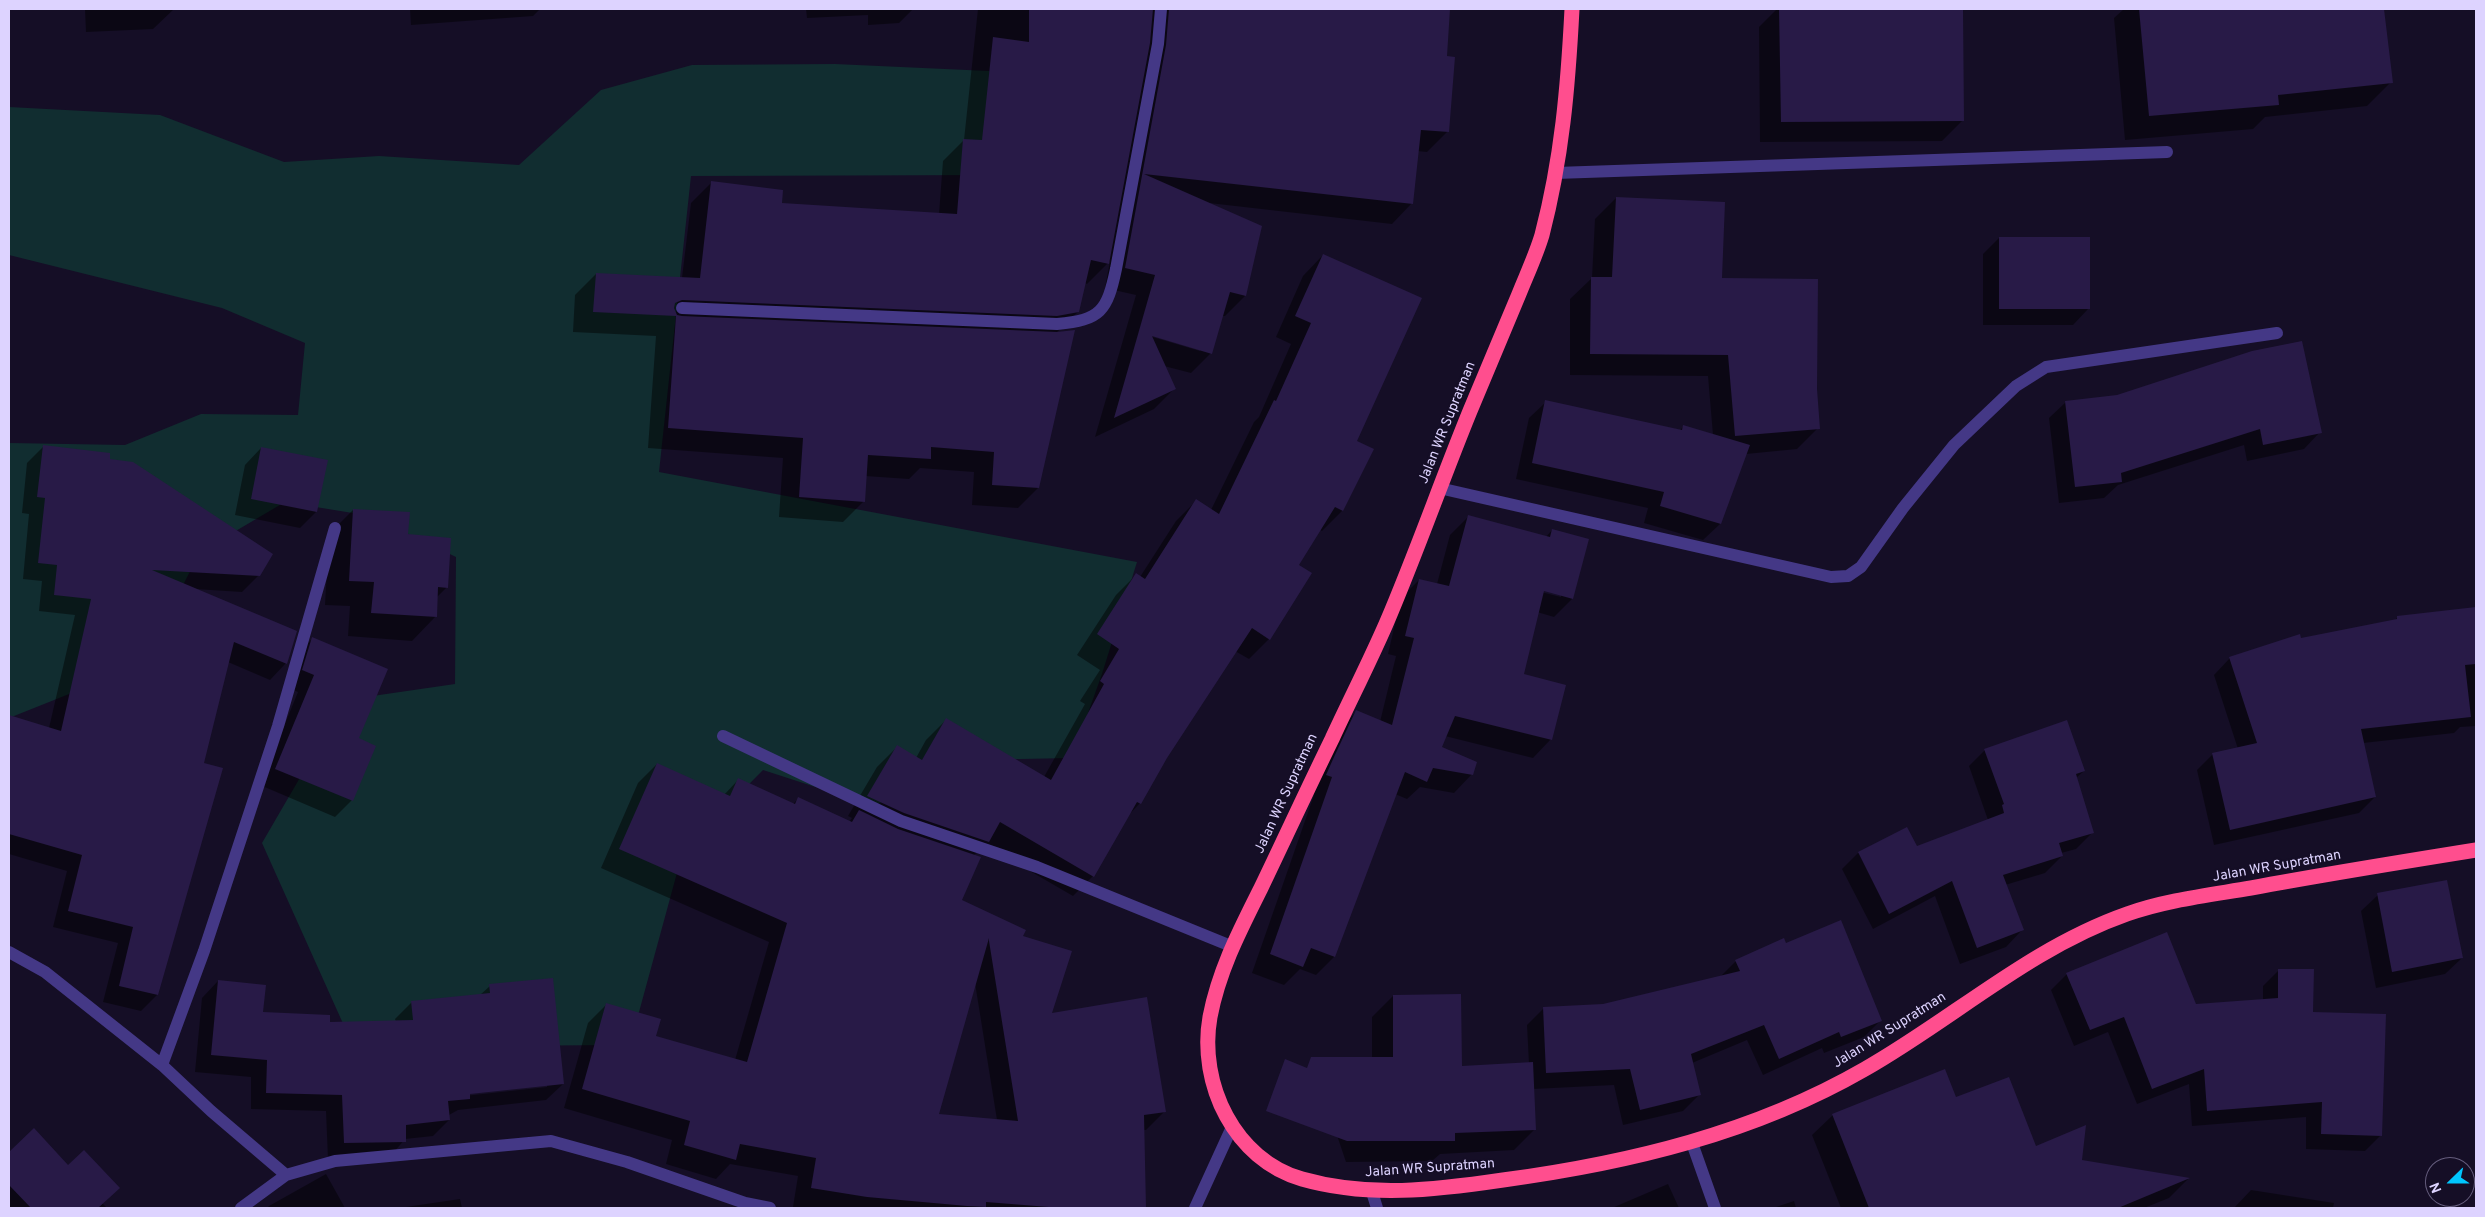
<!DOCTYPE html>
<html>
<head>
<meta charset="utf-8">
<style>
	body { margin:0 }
	#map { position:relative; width:2485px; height:1217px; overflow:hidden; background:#150e26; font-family:Overpass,sans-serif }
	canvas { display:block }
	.frame { position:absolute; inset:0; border:10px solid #ddd3ff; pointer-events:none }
	.north { position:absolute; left:2425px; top:1157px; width:50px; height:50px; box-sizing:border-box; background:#150e26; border:1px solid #655d7d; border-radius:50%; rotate:248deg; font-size:14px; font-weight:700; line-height:20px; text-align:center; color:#ddd3ff }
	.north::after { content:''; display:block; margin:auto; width:18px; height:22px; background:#00c6fe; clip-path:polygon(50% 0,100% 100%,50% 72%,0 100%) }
</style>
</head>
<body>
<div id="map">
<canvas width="2485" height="1217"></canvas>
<div class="frame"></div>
<div class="north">N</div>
</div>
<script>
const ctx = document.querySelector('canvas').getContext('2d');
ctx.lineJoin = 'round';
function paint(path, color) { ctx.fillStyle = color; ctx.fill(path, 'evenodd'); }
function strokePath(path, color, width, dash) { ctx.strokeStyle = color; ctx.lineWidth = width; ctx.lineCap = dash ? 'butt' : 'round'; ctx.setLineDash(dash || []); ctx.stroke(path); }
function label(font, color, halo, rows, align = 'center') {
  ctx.font = font + ' Overpass,sans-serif'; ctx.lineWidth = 4; ctx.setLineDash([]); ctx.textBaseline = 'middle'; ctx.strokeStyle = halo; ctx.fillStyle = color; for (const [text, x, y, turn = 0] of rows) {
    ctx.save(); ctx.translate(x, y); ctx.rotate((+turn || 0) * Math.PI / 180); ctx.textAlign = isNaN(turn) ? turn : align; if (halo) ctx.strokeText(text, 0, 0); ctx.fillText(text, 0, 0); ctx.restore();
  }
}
paint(new Path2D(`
	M835,64L1033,73L1001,175L691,176L659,472L1137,562L1102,674L1072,758L968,760L874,806L763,770L683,851L630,1045L469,1046L345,1028L262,843L345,700L455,684L456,557L371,516L285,502L200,552L142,665L9,718V443L125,445L201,414L298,415L305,343L222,308L9,255V107L160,115L284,162L379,156L519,165L601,90L692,65Z`), '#112d30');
paint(new Path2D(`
	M85,9H174L153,29L86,32Z
	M410,9H540L533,16L411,25Z
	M806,9H913L899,23L868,25V15L807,18Z
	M978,9H1449L1446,57L1448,131L1427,152L1417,151L1412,203L1392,224L1209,203L1245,296L1225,316H1222L1211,353L1191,373L1164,366L1175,388L1154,409L1095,437L1136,295L1105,288L1110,261L1087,284L1085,283L1078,312L1056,333L1038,488L1018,508L972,505L974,472L920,468L909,479L865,476L863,502L843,522L779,517L783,458L648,448L656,336L573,332L575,295L596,274L682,278L691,203L711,183L781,205L939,214L943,161L964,140ZM1146,333L1200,349V351L1146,335Z
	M1777,9H1962L1963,120L1942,141L1760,142L1759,27Z
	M2124,9H2383L2391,82L2367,106L2265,117L2253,129L2125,140L2114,18Z
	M1616,198L1720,279L1816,389L1818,428L1797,449L1746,454L1720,524L1703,540L1644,523L1648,508L1516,479L1529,418L1546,402L1680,430L1683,427L1713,435L1708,376L1570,375V299L1592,278L1595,219Z
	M1999,238L2089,308L2073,325H1983V254Z
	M1323,255L1355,442L1372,450L1342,511L1322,531L1320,530L1298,566L1269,639L1249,659L1235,651L1166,757L1140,803L1127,817L1093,876L1073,896L985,845L974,855L960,900L1022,937L1050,1014L1165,1111L1146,1130H1143L1145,1208L793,1207L798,1176L730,1164L716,1179L666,1164L672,1140L564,1108L588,1023L607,1004L655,1037L735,1060L769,942L601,868L638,783L657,764L724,795L738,780L793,804L798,799L849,822L852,818L848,816L877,767L897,747L916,758L926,740L946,720L1044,777L1085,704L1080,701L1100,670L1077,655L1116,595L1136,575L1140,577L1176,521L1196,501L1211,510L1254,422L1259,417L1291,344L1276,337L1303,276ZM975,983L997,1120L937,1115Z
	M2066,402L2320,432L2304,449L2247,461L2244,445L2118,485L2104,498L2059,503L2049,418Z
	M44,446L108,460L259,575L242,592L195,589L286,663L270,680L228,662L203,764L157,995L141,1011L103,1002L118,943L53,927L67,871L9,854V716L49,728L75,615L39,611L42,581L23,579L29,514L22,513L27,463Z
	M261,448L316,512L300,528L235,515L245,465Z
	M353,510L407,536L447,587L437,597L436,616L412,641L348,636L350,606L325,605L329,534Z
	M1468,517L1546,537L1552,530L1588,540L1572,599L1554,617L1537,612L1522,675L1551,739L1533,758L1445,736L1440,747L1472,774L1454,793L1420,787L1407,799L1395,794L1334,957L1316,975L1300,969L1284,985L1252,973L1314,795L1309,793L1338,730L1356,712L1380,722L1396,656L1388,654L1401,598L1419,580L1437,584L1450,535ZM1538,588L1561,595V597L1537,591Z
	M2476,608V726L2460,727L2454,733L2363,743L2375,797L2359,813L2214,845L2197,770L2213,754L2238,749L2214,675L2230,658L2300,639L2394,621L2398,617Z
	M312,639L358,739L352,800L335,817L260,785L298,692L287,687L296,655Z
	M1985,750L2084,771L2076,778L2093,832L2076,849L2061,853L2062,856L2045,873L2005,885L2022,930L2006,947L1960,964L1935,896L1873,929L1842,869L1858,853L1906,828L1916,847L1988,820L1969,766Z
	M2378,895L2462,958L2445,974L2376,988L2361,911Z
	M1785,944L1881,1020L1864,1037L1824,1053L1822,1048L1763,1075L1747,1040L1692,1063L1700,1094L1683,1111L1623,1125L1614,1085L1533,1089L1535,1129L1514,1150L1440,1154L1432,1161L1346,1162L1318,1079L1372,1058V1017L1393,996L1460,1067L1529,1064L1527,1025L1544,1008L1603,1006L1719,978L1736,961Z
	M2279,970L2312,1013L2381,1135L2365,1151L2306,1149V1117L2192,1126L2189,1084L2137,1104L2108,1032L2074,1046L2051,990L2067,974L2195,1005L2263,1000V986Z
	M218,981L262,1014L329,1023L396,1022L395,1019L412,1002L480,995L490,986L563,1084L546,1100L458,1110L449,1115V1120L433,1136L405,1139L389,1158L328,1159L326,1111L251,1109V1077L195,1072L202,998ZM547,1085V1087L464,1096L463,1094Z
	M1955,1099L2035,1148L2081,1161L2188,1179L2169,1198L2144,1208H1977L1975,1203L1963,1208H1841L1812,1135L1833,1115Z
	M34,1130L103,1204L107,1208H9V1153Z
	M326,1174L345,1208H267L269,1206Z
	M1668,1184L1679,1208H1612Z
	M2251,1190L2334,1203L2333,1208H2234Z
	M460,1199L462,1208H399Z
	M1794,1201L1796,1208H1773Z`), '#0007');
paint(new Path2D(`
	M1029,9H1153L1150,43L1109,264L1091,260L1079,312L1057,316L682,300L675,303L674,308L677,315L682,316L1057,332L1075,330L1039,488L992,485L994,452L931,447V459L868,455L865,502L799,497L803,438L668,428L676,316L593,312L596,273L700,278L711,181L783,190L782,203L957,214L963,139L982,140L993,37L1029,42Z
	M1169,9H1450L1447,56L1455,57L1449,132L1421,130L1413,204L1144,174L1262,226L1246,296L1230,292L1212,354L1152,336L1176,389L1114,418L1155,275L1125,268L1166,45Z
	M1779,9H1963L1964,121L1781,122Z
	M2139,9H2384L2393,83L2278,95L2279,105L2149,116Z
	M1616,197L1725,202L1722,278L1818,279L1817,389L1820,429L1735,436L1728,355L1590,354L1591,277H1612Z
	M1999,237H2090V309H1999Z
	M1323,254L1422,298L1357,441L1374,449L1343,511L1335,507L1299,565L1312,573L1270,640L1252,628L1167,758L1141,804L1137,802L1094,877L1000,822L989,842L904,813L867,796L897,745L922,760L946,718L1051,780L1104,684L1100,681L1119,649L1097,634L1136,573L1145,579L1196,499L1219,514L1274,400L1276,401L1311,323L1295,316Z
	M2302,341L2322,433L2263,445L2260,429L2121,473L2122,482L2075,487L2065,401L2117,395L2252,351Z
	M1545,400L1682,430L1683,425L1750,445L1721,524L1660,506L1664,492L1532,463Z
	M43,445L110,453V459L133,462L273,554L260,576L152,570L297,631L287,664L234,642L204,763L223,768L158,995L119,986L133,927L68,911L82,855L9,834V715L61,731L91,599L54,595L57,565L38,563L45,498L37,497Z
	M261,447L328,460L317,512L251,499Z
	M353,509L410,512L408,534L451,538L448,588L438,587L437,617L371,613L374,582L349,581Z
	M1468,515L1550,537L1552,529L1589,539L1573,599L1544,591L1524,674L1566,685L1552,740L1455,716L1442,747L1477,762L1473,775L1433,768L1427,782L1405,772L1335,957L1311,948L1303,967L1270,954L1332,777L1326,775L1334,757L1356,710L1392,725L1414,638L1405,636L1419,579L1449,586Z
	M2476,607V664L2465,665L2471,717L2361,729L2376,797L2230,830L2212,753L2257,743L2229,657L2300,634L2301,638L2397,619V616Z
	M312,637L388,669L359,738L376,746L353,801L275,769L314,675L302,670Z
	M2067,720L2085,771L2076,774L2094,833L2059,843L2063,856L2003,875L2024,930L1977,948L1952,881L1889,914L1858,852L1907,827L1917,846L2004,813L2002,805L2004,804L1984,749Z
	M657,763L730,796L738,778L795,804L798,797L852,822L859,810L898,829L981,857L962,900L1026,930L1023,936L1072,951L1052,1013L1147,997L1166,1112L1144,1115L1146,1208H1061L986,1202V1207L967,1206L867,1197L811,1188L816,1158L740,1144L736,1160L684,1145L690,1121L582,1089L606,1003L661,1019L656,1036L747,1062L787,923L619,849ZM989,938V941L1018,1121L939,1114Z
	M2447,880L2463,958L2392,972L2377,893Z
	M1841,920L1882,1021L1841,1037L1839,1032L1779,1059L1764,1025L1691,1054L1701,1095L1640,1110L1630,1069L1546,1073L1543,1007L1603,1004L1740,971L1735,960L1784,938L1786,943Z
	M2167,932L2196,1004L2278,998V969H2314L2313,1012L2386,1014L2382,1136L2321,1134L2322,1102L2207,1111L2204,1069L2152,1089L2124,1017L2090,1030L2066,973Z
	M553,978L564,1084L470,1094V1099L448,1101L450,1120L406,1125V1142L344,1143L342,1095L266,1093L267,1060L211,1055L218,980L266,985L263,1012L330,1015V1022L413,1020L411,1001L490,993L489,984Z
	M1461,994L1462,1066L1533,1062L1536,1130L1455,1133V1141H1347L1266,1111L1285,1059L1307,1068L1311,1057H1393V995Z
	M1945,1069L1956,1097L2009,1077L2036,1146L2086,1125L2082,1160L2190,1178L2118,1208H1869L1832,1114Z
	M34,1128L68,1165L84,1150L120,1188L98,1208H31L9,1185V1152Z`), '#281a47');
strokePath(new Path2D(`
	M1556,173L2167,152
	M682,308L1057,324C1101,320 1107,311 1116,269L1158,44L1161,9
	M1439,488L1831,577L1848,576L1861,567L1903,508L1954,445L2016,386L2046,367L2277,333
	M723,736L901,821L1037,867L1231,946
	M9,952L45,972L162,1065L211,1111L286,1175
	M162,1065L204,951L278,726L335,528
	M1692,1143L1715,1208
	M1372,1192L1377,1208
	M241,1208L286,1175L335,1161L551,1141L627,1162L745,1203L770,1208
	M1195,1208L1232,1127`), '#443886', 12);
strokePath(new Path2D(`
	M1572,9C1568,87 1562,158 1542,235C1536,255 1527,274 1519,294C1503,333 1486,372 1470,411C1441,482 1416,554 1386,624C1369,663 1350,700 1332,739C1308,788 1285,838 1261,888C1240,930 1219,970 1210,1017C1198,1084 1235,1160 1302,1179C1369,1198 1435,1190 1503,1180C1629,1163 1754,1133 1865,1069C1953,1019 2030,948 2127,914C2166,900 2210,895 2251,888C2326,874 2401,862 2476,850`), '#ff4e8e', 15);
label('14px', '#ddd3ff', '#150e26', [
	["Jalan WR Supratman",1448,423,-68],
	["Jalan WR Supratman",1287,794,-65],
	["Jalan WR Supratman",2277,867,-10],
	["Jalan WR Supratman",1890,1031,-32],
	["Jalan WR Supratman",1430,1169,-4]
]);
</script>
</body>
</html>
